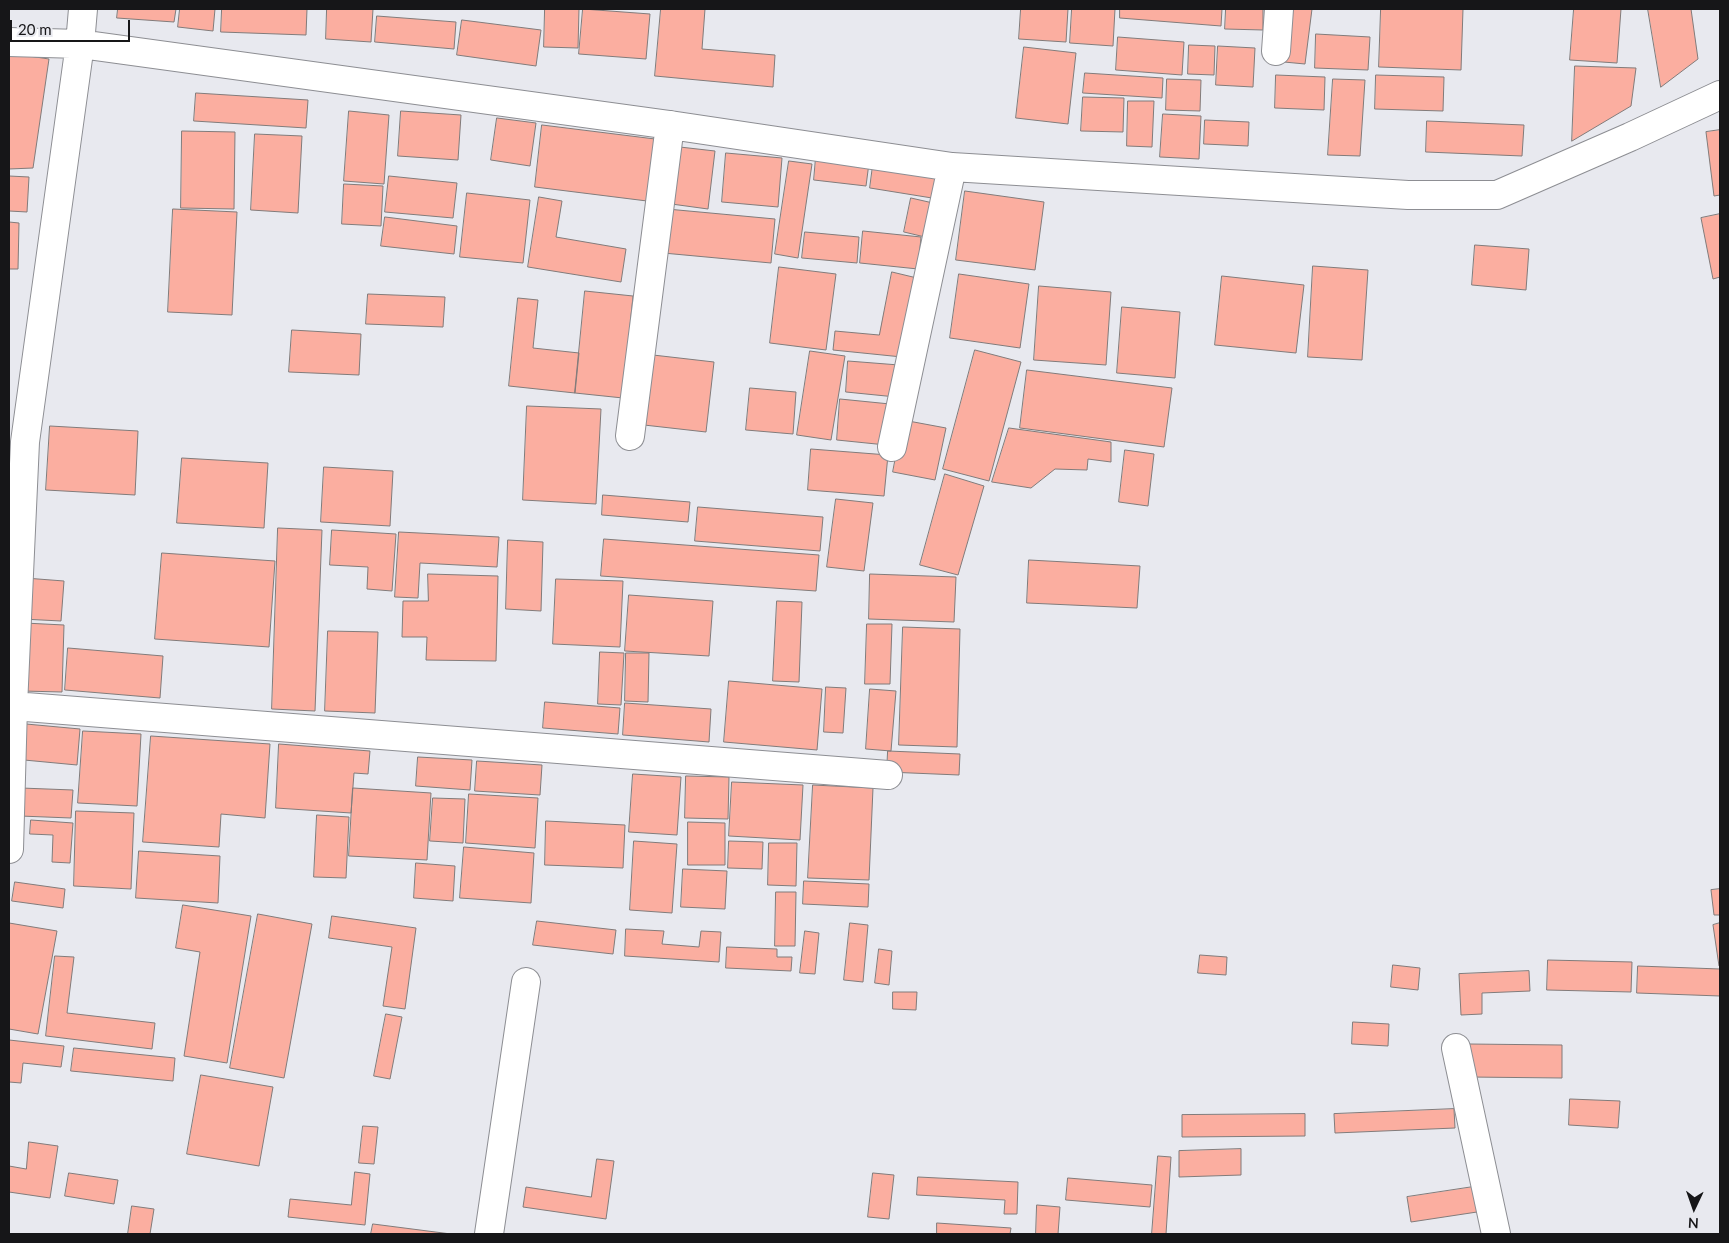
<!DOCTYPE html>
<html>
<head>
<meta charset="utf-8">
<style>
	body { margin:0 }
	#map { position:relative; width:1729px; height:1243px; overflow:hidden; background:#e8e9ef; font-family:Lato,sans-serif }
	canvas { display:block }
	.frame { position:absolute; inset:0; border:10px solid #161618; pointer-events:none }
	.north { position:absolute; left:1669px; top:1183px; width:50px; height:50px; -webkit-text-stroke:4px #e8e9ef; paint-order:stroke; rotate:183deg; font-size:14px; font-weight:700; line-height:20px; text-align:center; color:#161618 }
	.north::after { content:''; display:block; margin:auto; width:18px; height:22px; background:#161618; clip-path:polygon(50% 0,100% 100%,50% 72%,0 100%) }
	.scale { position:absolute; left:10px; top:20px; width:120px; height:22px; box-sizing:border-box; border:2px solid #161618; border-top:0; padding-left:6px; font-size:15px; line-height:18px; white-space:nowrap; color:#161618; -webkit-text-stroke:4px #e8e9ef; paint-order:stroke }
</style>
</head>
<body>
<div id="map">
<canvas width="1729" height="1243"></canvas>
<div class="frame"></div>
<div class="north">N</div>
<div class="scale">20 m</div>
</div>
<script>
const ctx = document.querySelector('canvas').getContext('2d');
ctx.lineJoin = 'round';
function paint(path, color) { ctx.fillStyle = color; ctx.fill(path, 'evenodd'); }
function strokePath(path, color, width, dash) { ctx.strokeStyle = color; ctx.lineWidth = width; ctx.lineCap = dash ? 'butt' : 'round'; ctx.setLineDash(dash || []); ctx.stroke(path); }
const building = new Path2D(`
	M118,9H176L174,22L117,18Z
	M180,9H215L213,31L178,27Z
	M222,9H307L306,35L221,32Z
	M327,9H373L371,42L326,39Z
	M545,9H579L578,48L544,47Z
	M583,9L650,14L646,59L579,54Z
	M661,9H705L702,49L775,55L773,87L655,76Z
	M1021,9H1068L1066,42L1019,39Z
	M1072,9H1115L1113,46L1070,43Z
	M1120,9H1222L1221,26L1120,18Z
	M1226,9H1263V30L1225,29Z
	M1289,9H1312L1305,64L1284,62Z
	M1381,9H1463L1461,70L1379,67Z
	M1574,9H1621L1617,63L1570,60Z
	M1648,9H1691L1698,59L1661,87Z
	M377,16L456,22L454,49L375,42Z
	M462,20L541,30L536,66L457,55Z
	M1316,34L1370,37L1368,70L1315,68Z
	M1118,37L1184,42L1182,75L1116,70Z
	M1189,45L1215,46L1214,75L1188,74Z
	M1218,46L1255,48L1253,87L1216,85Z
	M1024,47L1076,53L1068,124L1016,118Z
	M9,53L49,59L33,168L9,169Z
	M1575,66L1636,68L1631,106L1572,141Z
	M1085,73L1163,78L1162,98L1083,93Z
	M1276,75L1325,77L1324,110L1275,108Z
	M1376,75L1444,77L1443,111L1375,109Z
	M1167,79L1201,80L1200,111L1166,110Z
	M1333,79L1365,80L1360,156L1328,155Z
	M196,93L308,100L306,128L194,121Z
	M1083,97L1124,98L1123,132L1081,131Z
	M1128,101H1154L1152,147L1127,146Z
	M349,111L389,115L384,184L344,181Z
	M401,111L461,115L458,160L398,156Z
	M1163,114L1201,116L1199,159L1160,157Z
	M497,118L536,123L530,166L491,160Z
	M1205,120L1249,122L1248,146L1204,144Z
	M1427,121L1524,125L1522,156L1426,152Z
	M542,125L655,139L647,201L535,187Z
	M1720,130V195L1714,196L1706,132Z
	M182,131L235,132L234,209L181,208Z
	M255,134L302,136L298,213L251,210Z
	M671,146L715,151L708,209L664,203Z
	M726,153L782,158L778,207L722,202Z
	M816,157L869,163L866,186L814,180Z
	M789,161L812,164L798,258L775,254Z
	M873,165L936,175L932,198L870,188Z
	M9,176L29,177L27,212L9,211Z
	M389,176L457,183L453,218L385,212Z
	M344,184L383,186L381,226L342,224Z
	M965,191L1044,202L1035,270L956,260Z
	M467,193L530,200L523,263L460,257Z
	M539,197L562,201L556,237L626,249L621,282L528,267Z
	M911,198L933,203L925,237L904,232Z
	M173,209L237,212L232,315L168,312Z
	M667,209L775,219L771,263L663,253Z
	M1720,214V277L1713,279L1701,218Z
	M385,217L457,226L454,254L381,246Z
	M9,222L19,223L18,269H9Z
	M863,231L921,237L918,269L860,263Z
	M805,232L859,237L857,263L802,258Z
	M1475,245L1529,249L1526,290L1472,285Z
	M1313,266L1368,270L1362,360L1308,357Z
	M779,267L836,274L826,350L770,343Z
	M892,272L917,278L902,357L833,350L835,331L879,335Z
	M959,274L1029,284L1020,348L950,338Z
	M1222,276L1304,285L1296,353L1215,345Z
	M1039,286L1111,292L1106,365L1034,360Z
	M585,291L633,296L623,398L575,393Z
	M368,294L445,297L443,327L366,324Z
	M518,298L538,300L533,348L579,353L575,393L509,386Z
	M1122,307L1180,312L1175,378L1117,373Z
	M292,330L361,334L359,375L289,372Z
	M975,350L1021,362L989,481L943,469Z
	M810,351L845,356L831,440L797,435Z
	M653,355L714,362L706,432L644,425Z
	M848,361L899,365L896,397L846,392Z
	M1027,370L1172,388L1164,447L1020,428Z
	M750,388L796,392L793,434L746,430Z
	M840,399L890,404L886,445L837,440Z
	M527,406L601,409L596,504L523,500Z
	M903,420L946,428L935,480L893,472Z
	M50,426L138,431L135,495L46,490Z
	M1009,428L1111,442V462L1088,459L1087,470L1055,469L1031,488L992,482Z
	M811,449L888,455L884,496L808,490Z
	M1125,450L1154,454L1148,506L1119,502Z
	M182,458L268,463L264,528L177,523Z
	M324,467L393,471L390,526L321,522Z
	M945,474L984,486L958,575L920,565Z
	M603,495L690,502L688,522L602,515Z
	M836,499L873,503L864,571L827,567Z
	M698,507L823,517L820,551L695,541Z
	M278,528L322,530L315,711L272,709Z
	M332,530L396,534L392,591L367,589L368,567L330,565Z
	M399,532L499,537L497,567L420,563L418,598L395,597Z
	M604,539L819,555L816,591L601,576Z
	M508,540L543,542L541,611L506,609Z
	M162,553L275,561L269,647L155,639Z
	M1029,560L1140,566L1137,608L1027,603Z
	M428,574L498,576L496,661L426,660L427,637H402L403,601H428Z
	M870,574L956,577L954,622L869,619Z
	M25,578L64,581L61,621L22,619Z
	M556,579L623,581L620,647L553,644Z
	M629,595L713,601L709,656L625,651Z
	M777,601L802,602L799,682L773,681Z
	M24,623L64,625L62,692L22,691Z
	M867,624H892L890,684H865Z
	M903,627L960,629L957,747L899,745Z
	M328,631L378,632L375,713L325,711Z
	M68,648L163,656L160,698L65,690Z
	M600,652L624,653L621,705L598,704Z
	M626,653H649L648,702L625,701Z
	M729,681L822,689L817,750L724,742Z
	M826,687L846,688L843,733L824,732Z
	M870,689L896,691L891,751L866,749Z
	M545,702L620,708L618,734L543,728Z
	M625,703L711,709L709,742L623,735Z
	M26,724L80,729L77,765L24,760Z
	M83,731L141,734L137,806L78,803Z
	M151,736L270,744L265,818L221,814L219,847L143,842Z
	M279,744L370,751L368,774L354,773L351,813L276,808Z
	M888,751L960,754L959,775L887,772Z
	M418,757L472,760L470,790L416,786Z
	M477,761L542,765L540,795L475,791Z
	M633,774L681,777L677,835L629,832Z
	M686,776L729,777L728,819L685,818Z
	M732,782L803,785L800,840L729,836Z
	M813,785L873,788L869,880L808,878Z
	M21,788L73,790L71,818L20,816Z
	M353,788L431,793L427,860L349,856Z
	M469,794L538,798L535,848L466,843Z
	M433,798L465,799L463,843L430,841Z
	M76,811L134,813L131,889L74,886Z
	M317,815L349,817L346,878L314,877Z
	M31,820L73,823L70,863L52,862L53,835L30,834Z
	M546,821L625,825L623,868L545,865Z
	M688,822L725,823V865H688Z
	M634,841L677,844L672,913L630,910Z
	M729,841L763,842L762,869L728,868Z
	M769,843H797L796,886L768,885Z
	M464,847L534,853L531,903L460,898Z
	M139,851L220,856L218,903L136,898Z
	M416,863L455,866L453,901L414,898Z
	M683,869L727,871L725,909L681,907Z
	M804,881L869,884L868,907L803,904Z
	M15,882L65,889L63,908L12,901Z
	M1720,889V915H1714L1711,890Z
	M776,892H796L795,946H775Z
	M183,905L251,916L227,1063L184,1056L200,952L176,948Z
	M258,914L312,924L284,1078L230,1068Z
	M332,916L416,928L405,1009L383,1006L392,947L329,938Z
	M537,921L616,930L613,954L533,945Z
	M9,923L57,931L38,1034L9,1029Z
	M850,923L868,925L863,982L844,980Z
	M1720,923V966H1719L1713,925Z
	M626,929L664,931L662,944L699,947L701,931L721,932L719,962L625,956Z
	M805,931L819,933L815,974L800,973Z
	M727,947L777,949V957H792L791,971L726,968Z
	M879,949L892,951L889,985L875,983Z
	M1200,955L1227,957L1226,975L1198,973Z
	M55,956L74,957L67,1013L155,1023L152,1049L46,1036Z
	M1548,960L1632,962L1631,992L1547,990Z
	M1393,965L1420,968L1418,990L1391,987Z
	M1638,966L1720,969V996L1637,993Z
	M1529,971L1530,991L1482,993V1014L1461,1015L1459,974Z
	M893,992H917L916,1010L893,1009Z
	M386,1014L402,1017L390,1079L374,1076Z
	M1353,1022L1389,1024L1388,1046L1352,1044Z
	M9,1040L64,1046L61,1067L23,1063L21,1083L9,1082Z
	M1468,1044L1562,1045V1078L1468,1077Z
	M74,1048L175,1058L173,1081L71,1071Z
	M201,1075L273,1087L259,1166L187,1154Z
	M1570,1099L1620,1101L1618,1128L1569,1125Z
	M1454,1109L1455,1128L1335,1133L1334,1114Z
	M1305,1114V1136L1182,1137V1115Z
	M363,1126L378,1127L374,1164L359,1163Z
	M29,1142L58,1146L50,1198L9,1192V1166L26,1169Z
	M1241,1149V1175L1179,1177V1151Z
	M1158,1156L1171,1157L1166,1234H1152Z
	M597,1159L614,1161L606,1219L523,1207L526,1187L591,1197Z
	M355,1172L370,1174L365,1225L288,1217L290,1199L351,1205Z
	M69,1173L118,1180L114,1204L65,1196Z
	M873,1173L894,1175L889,1219L868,1217Z
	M918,1177L1018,1182L1017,1214H1004L1005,1200L917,1195Z
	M1068,1178L1152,1185L1150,1207L1066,1200Z
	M1473,1187L1477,1212L1411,1222L1407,1197Z
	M1037,1205L1060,1207L1058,1234H1036Z
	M132,1206L154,1209L150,1234H128Z
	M937,1223L1011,1228L1010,1234H937Z
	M373,1224L451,1234H371Z`);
paint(building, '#fbaea0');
strokePath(building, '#817b7a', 1);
const minor = new Path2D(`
	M9,42L80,44L670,125L952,167L1408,195H1497L1630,137L1720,95
	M1276,51L1279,9
	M630,436L670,125
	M892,447L952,167
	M13,706L888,775
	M9,849L13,706L25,442L80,44L83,9
	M1456,1048L1496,1234
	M489,1234L526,982`);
strokePath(minor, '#8d8e93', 30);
strokePath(minor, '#fff', 28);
</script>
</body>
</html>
